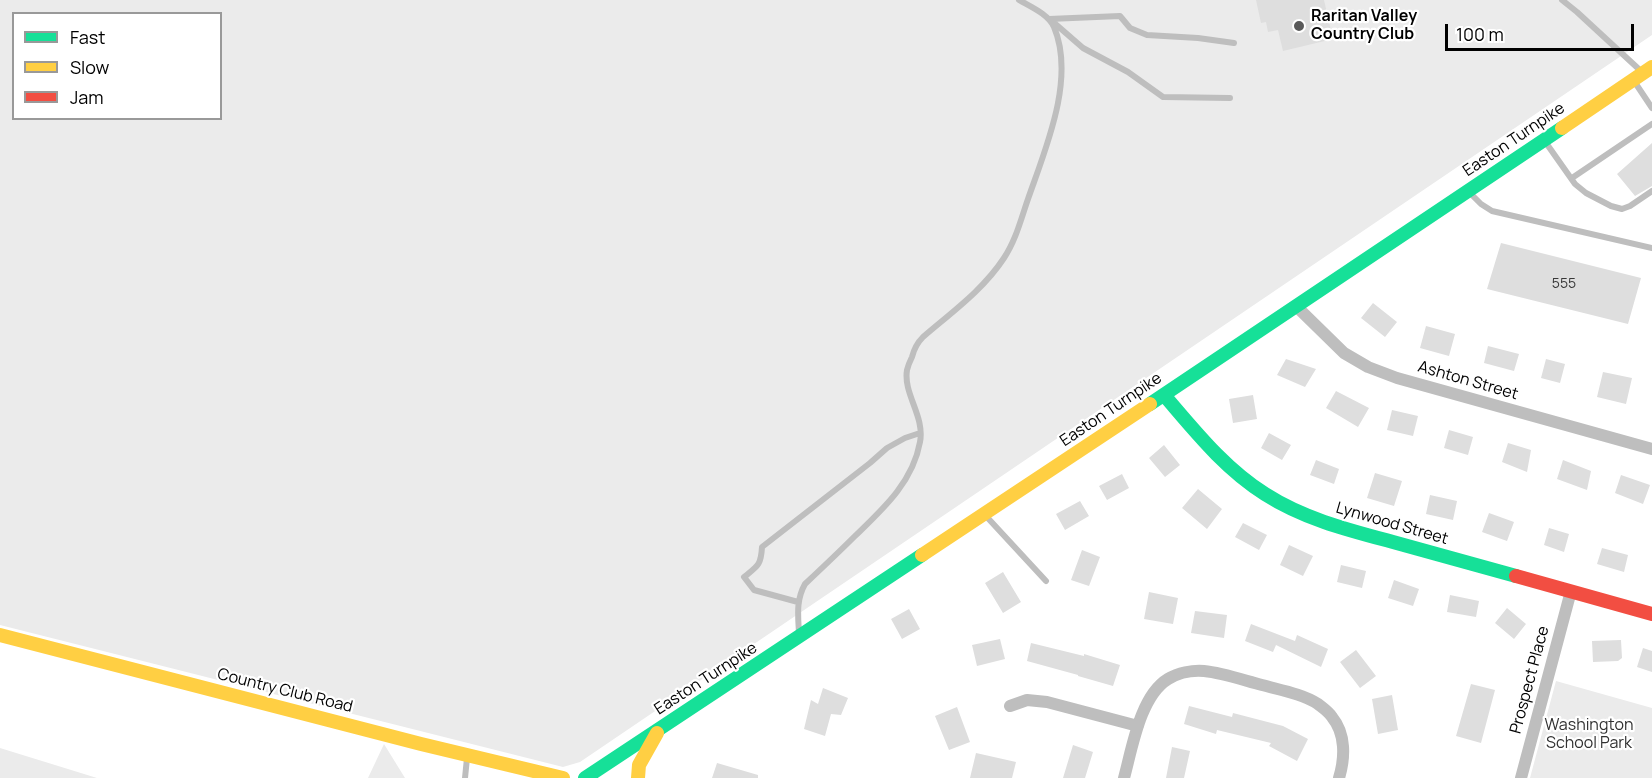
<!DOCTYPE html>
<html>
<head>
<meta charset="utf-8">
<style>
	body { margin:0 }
	#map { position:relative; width:1652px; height:778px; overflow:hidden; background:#fff; font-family:Manrope,sans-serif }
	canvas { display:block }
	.legend { position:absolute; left:12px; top:12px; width:210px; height:108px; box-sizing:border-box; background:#fff; border:2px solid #999; margin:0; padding:8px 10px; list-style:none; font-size:18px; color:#000 }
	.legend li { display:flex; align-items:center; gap:12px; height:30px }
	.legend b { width:30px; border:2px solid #999 }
	.scale { position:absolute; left:1445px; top:24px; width:189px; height:27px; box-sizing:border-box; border:3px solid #000; border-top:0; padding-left:8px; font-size:18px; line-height:21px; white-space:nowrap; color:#000; -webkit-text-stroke:4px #fff; paint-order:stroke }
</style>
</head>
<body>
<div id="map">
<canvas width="1652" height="778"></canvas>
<ul class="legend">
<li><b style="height:8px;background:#16e098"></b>Fast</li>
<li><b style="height:8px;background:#ffcf43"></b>Slow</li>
<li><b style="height:8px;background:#f24e42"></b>Jam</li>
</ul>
<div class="scale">100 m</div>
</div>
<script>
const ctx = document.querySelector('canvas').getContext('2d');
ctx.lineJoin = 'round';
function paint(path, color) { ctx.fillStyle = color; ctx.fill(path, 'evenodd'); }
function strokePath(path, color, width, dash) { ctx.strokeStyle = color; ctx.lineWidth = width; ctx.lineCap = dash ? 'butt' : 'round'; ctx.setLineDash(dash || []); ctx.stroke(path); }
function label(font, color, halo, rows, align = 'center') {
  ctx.font = font + ' Manrope,sans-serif'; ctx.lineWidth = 4.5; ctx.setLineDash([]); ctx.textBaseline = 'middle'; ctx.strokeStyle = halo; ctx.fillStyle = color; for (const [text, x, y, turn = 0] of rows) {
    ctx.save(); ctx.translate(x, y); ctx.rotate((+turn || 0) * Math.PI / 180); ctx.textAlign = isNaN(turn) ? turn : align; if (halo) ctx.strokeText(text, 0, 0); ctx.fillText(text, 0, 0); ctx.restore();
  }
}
paint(new Path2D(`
	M0,0H1652V35L580,762L563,767L0,625ZM14,14H220V118H14Z
	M1556,681L1652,708V778H1530Z
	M384,744L405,778H368Z
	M0,748L97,778H0Z`), '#ebebeb');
paint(new Path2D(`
	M1256,0H1324L1333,39L1283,51L1278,30L1268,32L1266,22L1261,23Z
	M1652,143V186L1635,196L1617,174Z
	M1501,243L1641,278L1628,324L1487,289Z
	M1373,303L1397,322L1385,337L1361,318Z
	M1426,326L1455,334L1449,356L1420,348Z
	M1488,346L1519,354L1514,371L1484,363Z
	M1286,359L1316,369L1305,387L1277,375Z
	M1546,359L1565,364L1560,383L1541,378Z
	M1603,372L1632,378L1626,404L1597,397Z
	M1336,391L1369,408L1358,427L1326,408Z
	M1253,395L1257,419L1233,423L1229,399Z
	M1392,410L1418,416L1413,436L1387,430Z
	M1449,430L1473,437L1468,455L1444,448Z
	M1269,433L1291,445L1282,460L1261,448Z
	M1508,443L1531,450L1527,472L1502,462Z
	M1164,445L1180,465L1165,477L1149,458Z
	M1316,460L1339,469L1334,484L1310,475Z
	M1563,460L1591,471L1587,490L1557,479Z
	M1375,473L1402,481L1394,506L1367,498Z
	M1122,474L1129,488L1107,500L1099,486Z
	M1621,475L1650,485L1643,504L1615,493Z
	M1198,489L1222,509L1207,529L1182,508Z
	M1430,495L1457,501L1453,520L1426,514Z
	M1080,501L1089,516L1065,530L1056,514Z
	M1489,513L1514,522L1507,541L1482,532Z
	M1243,523L1267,535L1259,550L1235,537Z
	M1549,528L1569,534L1564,552L1544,545Z
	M1289,545L1313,556L1303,576L1280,565Z
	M1602,548L1628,555L1624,572L1597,564Z
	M1082,550L1100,557L1089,586L1071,580Z
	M1341,565L1366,571L1362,588L1337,582Z
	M1003,572L1021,602L1003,613L985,583Z
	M1394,580L1419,589L1413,606L1388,598Z
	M1149,592L1178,598L1173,624L1144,619Z
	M1450,595L1479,601L1476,617L1447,612Z
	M1507,608L1526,624L1514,639L1495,623Z
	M909,609L920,629L902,639L891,619Z
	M1195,611L1227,615L1224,638L1191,633Z
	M1251,624L1295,641L1297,635L1328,649L1321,667L1276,645L1273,652L1245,641Z
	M1000,639L1005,659L977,666L972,645Z
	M1621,640L1622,658L1618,661L1593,662L1592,641Z
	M1031,643L1084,656V654L1120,665L1113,686L1078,676V675L1027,661Z
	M1643,648L1652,651V672L1637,667Z
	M1356,650L1376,676L1360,688L1340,662Z
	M1471,684L1495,690L1481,743L1456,736Z
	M823,688L848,698L841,715L831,714L825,736L804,729L811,700L818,704Z
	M1392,695L1398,730L1378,734L1372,699Z
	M1189,706L1232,717L1233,713L1283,726L1308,739L1297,761L1269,746L1271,743L1217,730L1216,734L1184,724Z
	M957,707L970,742L949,750L935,716Z
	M1073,745L1093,752L1085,778H1063Z
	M1172,747L1190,751L1184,778H1166Z
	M976,753L1016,762L1012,778H970Z
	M717,763L758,775V778H712Z`), '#dedede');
strokePath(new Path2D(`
	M1562,0L1577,12L1642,72
	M1049,19L1120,16L1130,28L1147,35L1198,38L1234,43
	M1052,21L1083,48L1128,72L1163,97L1230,98
	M1634,81L1652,108
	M1544,140L1575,184L1586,193L1611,206L1622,209L1630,206L1652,191
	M1572,178L1652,124
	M1468,191L1481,204L1492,211L1652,248
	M985,515L1046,581
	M798,602L754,590L744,577C758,566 761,565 762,547L870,463L887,448L905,438L920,433
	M799,633C798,615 796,600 805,584C822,568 839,552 855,536C883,509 913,482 920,442C925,416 903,394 907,370C908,366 910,361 912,357C914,349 917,343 923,337C952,312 983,290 1004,258C1016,240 1021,219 1028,199C1045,150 1076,79 1054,27C1048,14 1031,7 1019,0
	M465,778L467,758`), '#bebebe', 6);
strokePath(new Path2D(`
	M1296,306L1344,353L1368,367L1397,378L1652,449
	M1010,706L1027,700L1047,702L1138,726
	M1124,778C1132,749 1140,696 1168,679C1178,673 1192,670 1204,671C1223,673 1243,680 1262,685C1280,690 1303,694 1318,704C1323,708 1329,712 1332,717C1346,734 1345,758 1339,778
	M1521,778L1571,591`), '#bebebe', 12);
strokePath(new Path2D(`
	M1164,395C1195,431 1224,468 1265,494C1304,519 1348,530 1393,542C1434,553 1475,565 1516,576
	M1150,404L1562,128
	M585,778L922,555`), '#16e098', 14);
strokePath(new Path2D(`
	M1562,128L1652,67
	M922,555L1150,404
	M0,635L421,744L563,778
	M638,778L639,765L657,733`), '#ffcf43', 14);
strokePath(new Path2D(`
	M1516,576L1652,614`), '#f24e42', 14);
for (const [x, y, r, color] of [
	[1299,26,6,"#595959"]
]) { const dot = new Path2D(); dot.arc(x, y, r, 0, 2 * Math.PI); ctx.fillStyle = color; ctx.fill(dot); strokePath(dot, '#fff', 2); }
label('14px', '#383838', null, [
	["555",1564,284]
]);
label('bold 16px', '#000', '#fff', [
	["Raritan Valley",1311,17],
	["Country Club",1311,35]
], 'left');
label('16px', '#000', '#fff', [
	["Easton Turnpike",1514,140,-34],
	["Ashton Street",1468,381,16],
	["Easton Turnpike",1111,410,-34],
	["Lynwood Street",1392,524,16],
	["Easton Turnpike",706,679,-33],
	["Prospect Place",1530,680,-75],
	["Country Club Road",285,691,14]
]);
label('16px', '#313131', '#fff', [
	["Washington",1589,726],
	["School Park",1589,744]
]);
</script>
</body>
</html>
